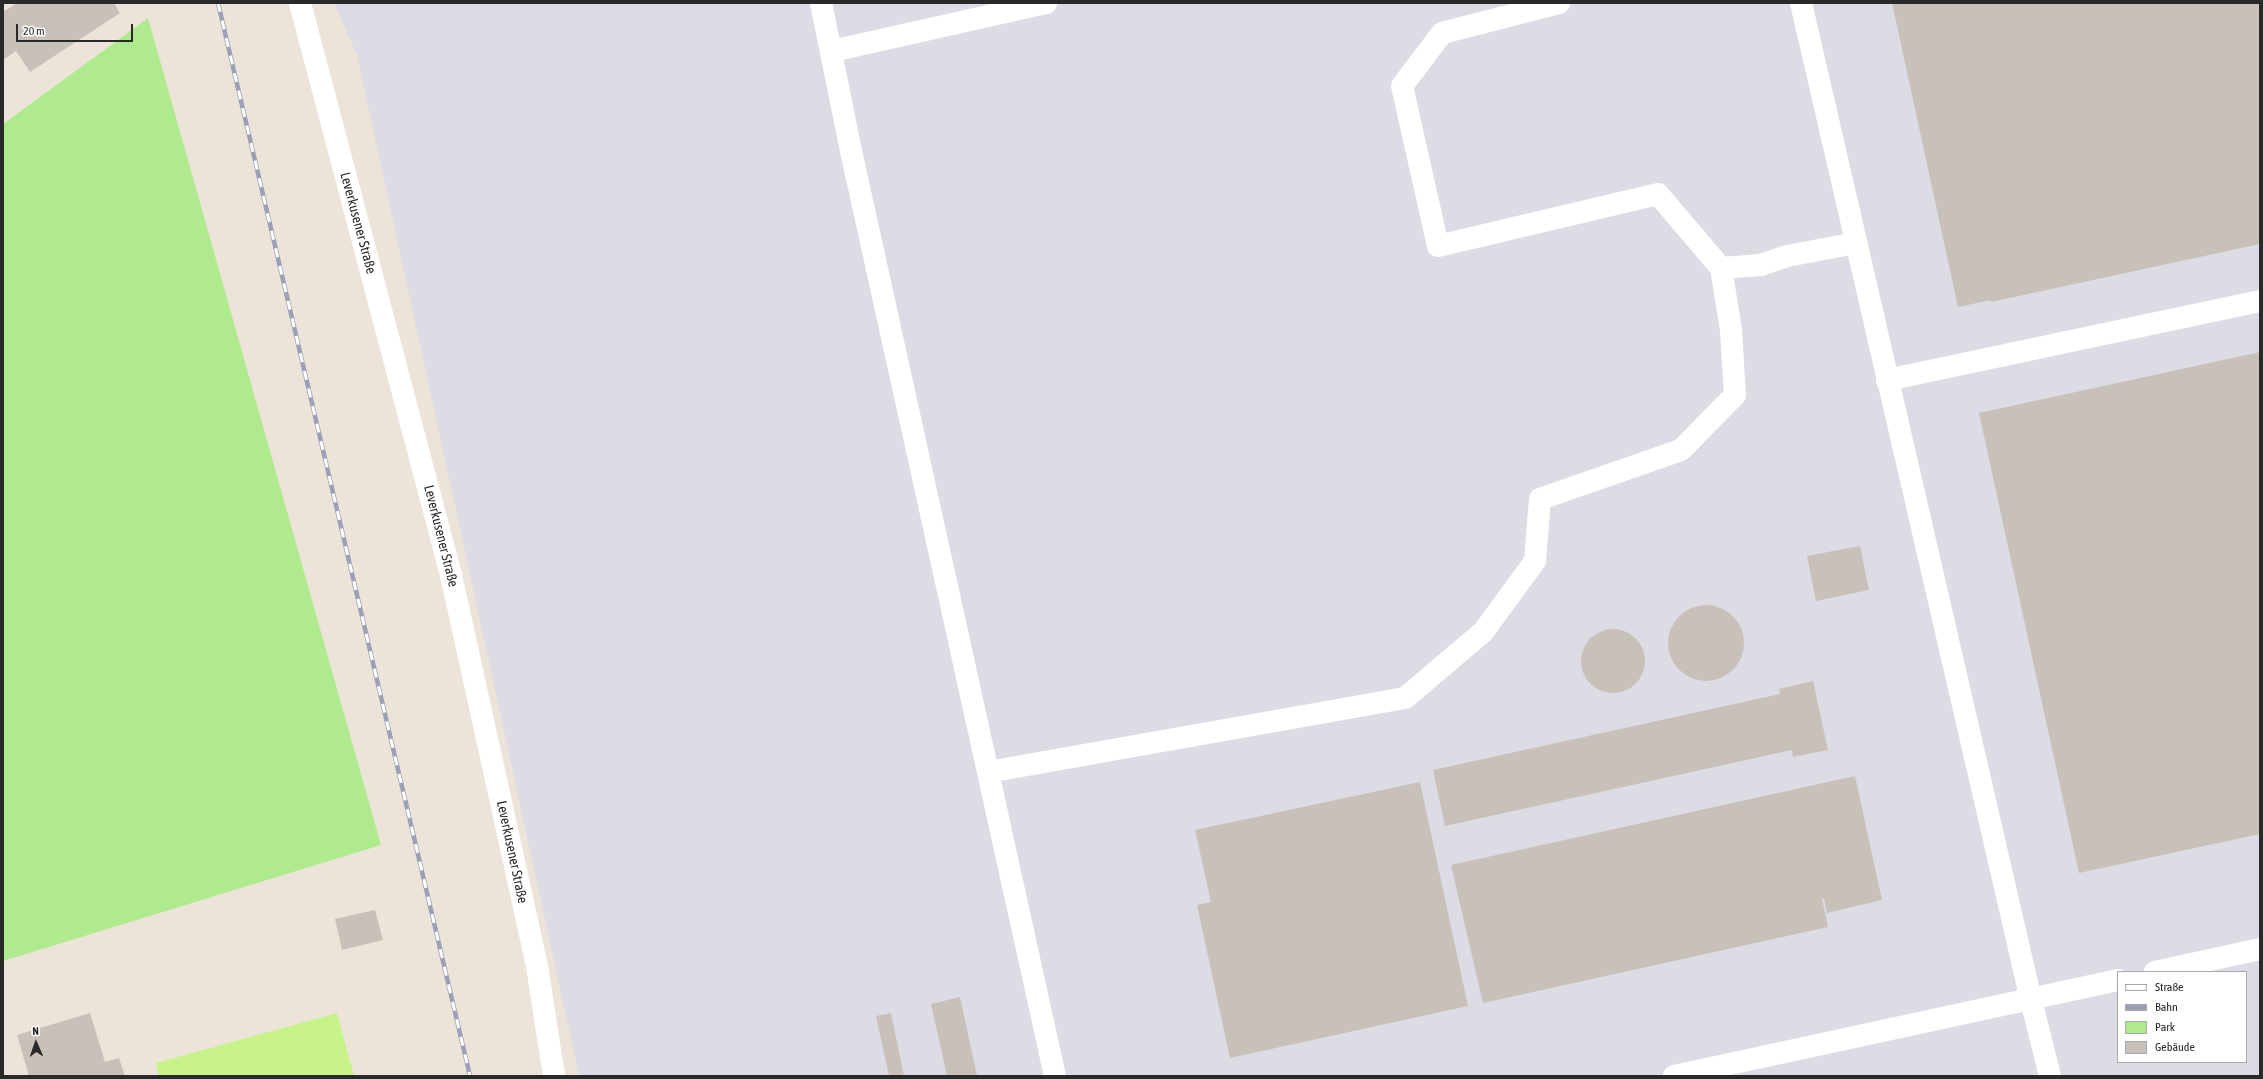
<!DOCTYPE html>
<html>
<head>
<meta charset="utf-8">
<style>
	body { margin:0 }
	#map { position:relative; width:2263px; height:1079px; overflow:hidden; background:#ede4d9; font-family:"Asap Condensed",sans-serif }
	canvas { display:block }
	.frame { position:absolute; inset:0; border:4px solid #292929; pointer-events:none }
	.legend { position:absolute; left:2117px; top:971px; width:130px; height:92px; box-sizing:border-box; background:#fff; border:1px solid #a9a9a9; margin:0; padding:5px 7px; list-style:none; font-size:12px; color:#292929 }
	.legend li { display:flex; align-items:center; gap:8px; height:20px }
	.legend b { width:20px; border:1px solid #a9a9a9 }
	.north { position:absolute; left:16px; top:1023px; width:40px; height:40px; -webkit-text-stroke:3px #fff; paint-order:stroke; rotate:358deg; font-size:11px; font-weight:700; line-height:16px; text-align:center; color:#292929 }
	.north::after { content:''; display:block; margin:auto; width:14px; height:18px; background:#292929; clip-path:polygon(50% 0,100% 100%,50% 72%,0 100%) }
	.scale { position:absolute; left:16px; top:24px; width:117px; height:18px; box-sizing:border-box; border:2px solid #292929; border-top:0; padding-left:5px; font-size:12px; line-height:14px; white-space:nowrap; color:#292929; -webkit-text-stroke:3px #fff; paint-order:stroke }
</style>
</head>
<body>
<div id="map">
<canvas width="2263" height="1079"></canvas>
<div class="frame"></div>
<ul class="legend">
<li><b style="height:5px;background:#fff"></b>Straße</li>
<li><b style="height:5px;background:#9ba0b6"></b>Bahn</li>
<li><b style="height:11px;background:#b0ea8f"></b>Park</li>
<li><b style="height:11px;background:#c8c1b9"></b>Gebäude</li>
</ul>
<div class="north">N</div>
<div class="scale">20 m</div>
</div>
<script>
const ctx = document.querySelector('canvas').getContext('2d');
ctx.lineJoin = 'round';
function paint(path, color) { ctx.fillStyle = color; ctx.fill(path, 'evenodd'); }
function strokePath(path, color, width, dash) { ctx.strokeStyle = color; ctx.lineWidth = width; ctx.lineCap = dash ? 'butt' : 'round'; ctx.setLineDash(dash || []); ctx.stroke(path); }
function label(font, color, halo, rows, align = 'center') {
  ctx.font = font + ' "Asap Condensed",sans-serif'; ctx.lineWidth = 4; ctx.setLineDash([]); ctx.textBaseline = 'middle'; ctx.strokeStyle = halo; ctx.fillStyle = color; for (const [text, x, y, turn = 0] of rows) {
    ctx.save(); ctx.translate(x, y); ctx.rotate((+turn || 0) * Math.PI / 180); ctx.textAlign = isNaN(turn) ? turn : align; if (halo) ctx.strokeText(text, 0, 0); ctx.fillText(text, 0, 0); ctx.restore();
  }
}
paint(new Path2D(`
	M334,3H2260V1076H579L357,55ZM2118,972H2246V1062H2118Z`), '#dddbe4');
paint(new Path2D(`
	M148,18L381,845L3,961V124Z`), '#b0ea8f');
paint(new Path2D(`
	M337,1013L354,1076H159L156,1063Z`), '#c8f389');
paint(new Path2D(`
	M17,3H114L120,13L30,72L16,51L3,60V12Z
	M1892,3H2260V244L1991,302V300L1958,307Z
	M2260,352V834L2079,873L1979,413Z
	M1860,546L1869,590L1816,601L1807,556Z
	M1668 643a38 38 0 1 1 76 0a38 38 0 1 1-76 0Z
	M1581 661a32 32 0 1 1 64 0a32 32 0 1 1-64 0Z
	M1813,681L1828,750L1793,757L1792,750L1445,826L1433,770L1780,694L1779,689Z
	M1855,776L1882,900L1827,913L1824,899H1822L1828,927L1483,1003L1451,865Z
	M1420,782L1468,1006L1230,1058L1197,905L1211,902L1195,830Z
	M375,910L383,940L342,950L335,919Z
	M960,997L977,1076H947L931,1004Z
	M90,1013L105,1062L119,1058L125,1076H29L17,1035Z
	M891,1013L904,1076H889L876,1016Z`), '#c8c1b9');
strokePath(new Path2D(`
	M300,3L451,575L537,966L554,1076
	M821,3L851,151L1055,1076
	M1559,3L1442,33L1402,86L1438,246L1658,194L1721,268L1761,265L1787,256L1856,243
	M1801,3L2031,1000L2050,1076
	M832,51L1046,3
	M1887,380L2260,301
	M988,772L1405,698L1483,632L1535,561L1540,499L1681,450L1735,395L1731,330L1721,268
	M2155,972L2260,949
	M1674,1076L2118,980`), '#fff', 22);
const rail = new Path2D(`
	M218,3L470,1076`);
strokePath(rail, '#9ba0b6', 4.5);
strokePath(rail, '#fff', 3, [9]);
label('14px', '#292929', '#fff', [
	["Leverkusener Straße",358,223,75],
	["Leverkusener Straße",441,536,76],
	["Leverkusener Straße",512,852,78]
]);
</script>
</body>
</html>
